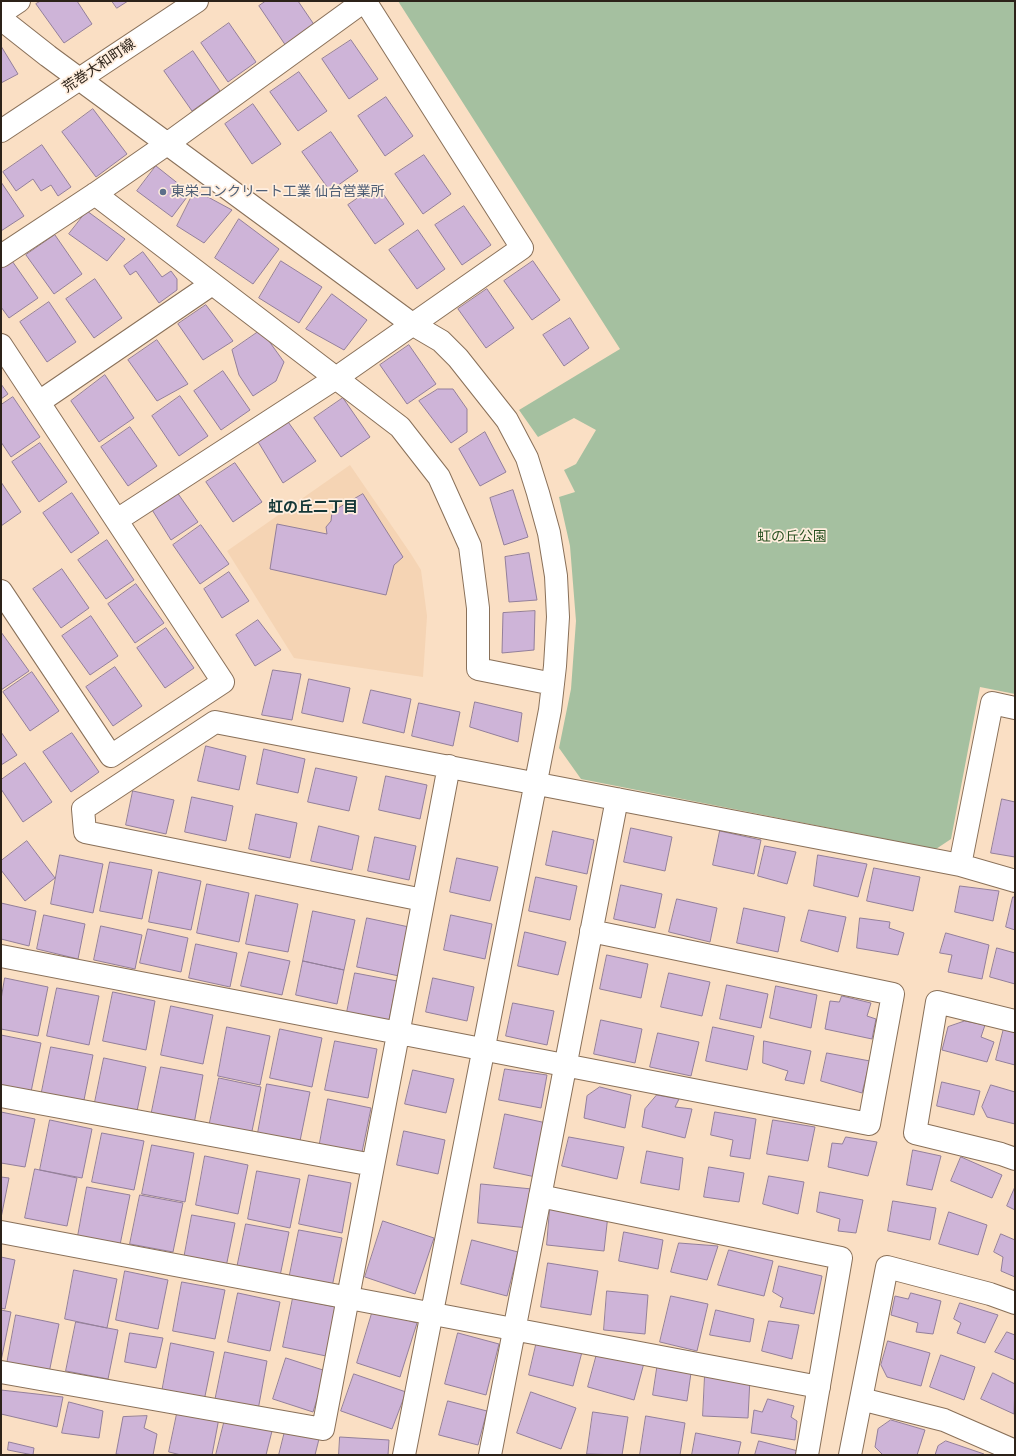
<!DOCTYPE html>
<html>
<head>
<meta charset="utf-8">
<style>
	body { margin:0 }
	#map { position:relative; width:1016px; height:1456px; overflow:hidden; background:#fadfc4; font-family:Figtree,sans-serif }
	canvas { display:block }
	.frame { position:absolute; inset:0; border:2px solid #2c2219; pointer-events:none }
</style>
</head>
<body>
<div id="map">
<canvas width="1016" height="1456"></canvas>
<div class="frame"></div>
</div>
<script>
const ctx = document.querySelector('canvas').getContext('2d');
ctx.lineJoin = 'round';
function paint(path, color) { ctx.fillStyle = color; ctx.fill(path, 'evenodd'); }
function strokePath(path, color, width, dash) { ctx.strokeStyle = color; ctx.lineWidth = width; ctx.lineCap = dash ? 'butt' : 'round'; ctx.setLineDash(dash || []); ctx.stroke(path); }
function label(font, color, halo, rows, align = 'center') {
  ctx.font = font + ' Figtree,"Noto Sans JP",sans-serif'; ctx.lineWidth = 3.5; ctx.setLineDash([]); ctx.textBaseline = 'middle'; ctx.strokeStyle = halo; ctx.fillStyle = color; for (const [text, x, y, turn = 0] of rows) {
    ctx.save(); ctx.translate(x, y); ctx.rotate((+turn || 0) * Math.PI / 180); ctx.textAlign = isNaN(turn) ? turn : align; if (halo) ctx.strokeText(text, 0, 0); ctx.fillText(text, 0, 0); ctx.restore();
  }
}
paint(new Path2D(`
	M350,465L411,554L421,570L427,616L423,677L294,658L227,551Z`), '#f5d4b4');
paint(new Path2D(`
	M398,1H1015V694L980,687L951,839L936,849L581,779L559,748L571,689L576,621L570,546L559,497L575,492L564,470L576,464L596,430L574,418L538,437L519,410L620,349Z`), '#a5c0a0');
const building = new Path2D(`
	M41,1H77L92,24L64,43L36,4Z
	M112,1H128L117,8Z
	M266,1H298L315,26L286,46L259,6Z
	M229,23L256,62L228,82L201,43Z
	M351,40L378,79L349,99L322,59Z
	M1,46L18,74L1,83Z
	M193,51L220,91L192,111L164,71Z
	M299,72L327,111L298,131L270,92Z
	M386,97L413,136L385,156L358,116Z
	M253,104L281,144L252,164L225,124Z
	M93,109L127,154L96,177L62,132Z
	M331,132L358,171L330,191L302,152Z
	M42,145L71,187L58,196L51,185L41,191L33,179L16,191L3,172Z
	M424,155L451,194L423,214L395,174Z
	M156,166L190,193L172,217L137,191Z
	M1,182L24,216L1,231Z
	M377,185L404,224L375,244L348,205Z
	M195,190L232,210L204,243L177,226Z
	M464,206L491,245L462,265L435,225Z
	M87,211L125,239L107,261L69,234Z
	M239,219L279,249L253,284L215,258Z
	M418,230L445,269L417,289L389,250Z
	M55,235L82,274L54,294L26,255Z
	M143,252L162,277L171,271L177,279V290L159,303L136,271L130,275L124,266Z
	M10,258L38,298L9,318L1,307V265Z
	M281,261L322,287L299,323L259,298Z
	M533,261L560,300L532,320L504,281Z
	M95,279L122,318L94,338L66,299Z
	M487,289L514,328L486,348L458,309Z
	M332,294L367,320L344,350L306,329Z
	M49,302L76,342L47,362L20,322Z
	M206,305L233,341L203,360L178,324Z
	M570,318L589,348L564,366L543,335Z
	M261,330L284,362L276,381L253,396L239,375L232,350Z
	M157,340L188,384L157,401L128,360Z
	M409,345L436,384L407,404L380,365Z
	M223,371L250,410L221,430L194,391Z
	M105,375L134,418L99,442L71,401Z
	M1,384L8,394L1,399Z
	M438,389H453L467,409V432L451,443L419,401Z
	M180,396L208,436L179,456L152,416Z
	M13,397L40,437L11,457L1,442V405Z
	M343,398L370,437L341,457L314,418Z
	M286,419L316,461L283,483L257,440Z
	M130,427L157,466L128,486L101,447Z
	M485,432L506,472L480,486L459,449Z
	M40,443L67,482L39,502L12,462Z
	M235,463L262,502L233,522L206,482Z
	M1,482L21,512L1,526Z
	M174,488L198,522L171,540L149,505Z
	M513,490L528,537L504,545L490,498Z
	M72,493L99,533L71,553L43,513Z
	M363,494L403,557L394,565L386,595L270,569L277,524L327,534L326,527L331,521L332,512Z
	M201,525L229,564L200,584L173,545Z
	M107,540L134,580L106,599L78,560Z
	M529,553L537,600L509,602L505,557Z
	M62,569L89,608L61,628L33,589Z
	M229,572L249,601L222,618L204,589Z
	M136,584L164,623L135,643L108,604Z
	M535,611L534,650L502,653L503,613Z
	M91,616L118,656L90,675L62,636Z
	M258,620L281,650L255,666L236,635Z
	M166,628L194,668L165,688L137,648Z
	M1,632L29,671L1,690Z
	M115,667L142,706L113,726L86,687Z
	M273,670L301,674L292,720L262,715Z
	M32,672L59,711L30,731L3,692Z
	M309,679L350,688L343,722L302,713Z
	M371,690L411,699L404,733L363,723Z
	M475,702L522,713L518,742L470,727Z
	M419,703L460,712L453,746L412,736Z
	M1,732L17,755L1,765Z
	M72,733L99,772L71,792L43,752Z
	M206,746L246,756L239,790L198,781Z
	M264,749L305,759L298,793L257,784Z
	M25,763L52,802L23,822L1,789V780Z
	M316,768L357,777L349,811L308,802Z
	M386,776L427,785L420,819L379,810Z
	M133,791L174,800L166,834L126,825Z
	M192,797L233,806L226,841L185,832Z
	M1002,799L1015,802V857L991,853Z
	M256,814L297,823L290,858L249,849Z
	M319,826L359,836L352,870L311,861Z
	M631,828L672,837L665,871L624,862Z
	M553,831L594,840L587,874L546,865Z
	M720,831L761,840L754,874L713,865Z
	M375,837L416,846L409,880L368,871Z
	M27,841L55,878L25,901L1,870V861Z
	M765,846L796,852L787,884L758,876Z
	M60,855L103,864L93,913L51,904Z
	M818,855L867,864L858,897L814,886Z
	M457,858L498,867L490,901L450,892Z
	M110,862L152,870L142,919L100,911Z
	M874,868L920,877L913,911L867,901Z
	M159,872L201,881L191,930L149,922Z
	M536,877L577,886L570,920L529,911Z
	M207,884L249,893L239,942L197,933Z
	M621,885L662,894L655,928L614,919Z
	M960,886L999,891L993,921L955,912Z
	M256,895L298,904L288,952L246,944Z
	M1013,897H1015V930L1006,927Z
	M677,899L717,908L710,942L669,932Z
	M1,903L36,911L29,946L1,939Z
	M744,908L785,917L778,952L737,943Z
	M809,910L846,917L838,952L801,941Z
	M313,911L355,920L344,970L303,961Z
	M44,915L85,924L78,959L37,949Z
	M451,915L492,924L485,959L444,950Z
	M367,918L409,927L399,976L357,967Z
	M860,918L890,922L889,928L904,933L898,955L857,948Z
	M101,926L142,935L135,969L94,960Z
	M148,929L188,938L181,972L140,963Z
	M525,932L566,942L558,975L518,966Z
	M946,933L989,945L982,979L948,972L952,955L940,953Z
	M196,944L237,953L230,987L189,978Z
	M997,948L1015,953V984L990,977Z
	M249,952L290,961L282,995L241,986Z
	M607,955L648,964L641,998L600,989Z
	M303,961L344,970L337,1004L296,995Z
	M355,973L397,981L387,1030L345,1022Z
	M669,973L710,982L702,1016L661,1007Z
	M5,978L48,987L38,1036L1,1029V1000Z
	M433,978L474,987L467,1021L426,1012Z
	M727,985L768,994L761,1028L720,1019Z
	M776,986L817,995L811,1028L770,1018Z
	M57,988L99,996L89,1045L47,1036Z
	M113,992L155,1001L146,1050L103,1041Z
	M842,996L871,1003L867,1016L876,1019L872,1039L825,1029L830,1001L839,1002Z
	M513,1003L554,1011L547,1045L506,1036Z
	M171,1006L213,1015L203,1064L161,1055Z
	M601,1020L642,1029L635,1063L594,1054Z
	M965,1021L985,1025L981,1037L994,1042L987,1062L942,1050L948,1027Z
	M227,1027L270,1036L260,1085L218,1076Z
	M713,1027L754,1036L747,1070L706,1061Z
	M1004,1028L1015,1031V1065L996,1060Z
	M280,1029L322,1038L312,1087L270,1078Z
	M658,1033L699,1042L691,1076L650,1067Z
	M1,1035L41,1043L31,1092L1,1086Z
	M335,1041L377,1049L368,1098L325,1090Z
	M764,1041L811,1051L804,1084L785,1080L788,1071L763,1063Z
	M51,1047L93,1055L83,1105L41,1096Z
	M827,1053L870,1061L862,1093L821,1081Z
	M104,1058L146,1067L136,1116L94,1107Z
	M161,1067L203,1075L194,1124L151,1116Z
	M505,1069L547,1075L541,1108L499,1100Z
	M413,1070L454,1079L446,1113L405,1104Z
	M219,1078L261,1087L251,1136L209,1127Z
	M942,1082L980,1091L974,1115L937,1106Z
	M267,1084L310,1092L300,1141L258,1133Z
	M991,1085L1015,1092V1124L987,1117L982,1107Z
	M600,1087L631,1095L625,1128L584,1118L587,1096Z
	M657,1095L679,1099L675,1107L692,1109L685,1138L642,1127L645,1109Z
	M328,1099L371,1108L361,1157L319,1148Z
	M1,1112L35,1119L25,1167L1,1163Z
	M715,1112L756,1119L750,1159L730,1156L733,1140L711,1135Z
	M505,1114L551,1124L540,1178L494,1168Z
	M50,1120L92,1129L82,1178L40,1170Z
	M773,1120L815,1127L808,1161L767,1154Z
	M404,1131L445,1140L438,1174L397,1165Z
	M102,1133L144,1141L134,1190L92,1182Z
	M569,1137L624,1147L617,1179L562,1166Z
	M846,1137L877,1142L868,1176L828,1167L832,1143L842,1144Z
	M152,1145L194,1153L185,1202L142,1194Z
	M913,1150L941,1156L932,1190L907,1185Z
	M647,1151L683,1158L679,1190L641,1183Z
	M205,1156L248,1165L238,1214L196,1205Z
	M961,1157L1002,1175L992,1198L951,1181Z
	M709,1167L744,1173L739,1202L704,1197Z
	M35,1169L77,1178L67,1226L25,1218Z
	M257,1171L300,1179L290,1228L248,1219Z
	M309,1175L351,1183L342,1233L299,1224Z
	M769,1176L804,1182L798,1214L763,1204Z
	M1,1177L9,1178L1,1218Z
	M481,1184L532,1189L529,1228L478,1223Z
	M87,1187L130,1195L120,1245L78,1236Z
	M1015,1187V1210L1007,1206Z
	M820,1192L863,1200L856,1233L838,1231L840,1219L817,1212Z
	M140,1195L183,1203L173,1252L130,1244Z
	M893,1201L936,1208L930,1240L888,1231Z
	M550,1209L608,1215L604,1251L547,1245Z
	M949,1212L987,1225L978,1255L939,1244Z
	M192,1215L235,1223L225,1272L183,1264Z
	M383,1221L434,1238L415,1294L365,1277Z
	M246,1224L289,1232L279,1281L236,1273Z
	M299,1230L342,1238L332,1287L289,1279Z
	M624,1232L663,1240L658,1269L619,1261Z
	M1001,1234L1015,1240V1277L1001,1271L1003,1257L994,1252Z
	M472,1240L518,1252L507,1296L461,1284Z
	M679,1243L718,1246L707,1280L671,1272Z
	M729,1250L773,1261L764,1296L718,1285Z
	M1,1257L15,1260L5,1309L1,1308Z
	M548,1263L598,1271L591,1315L541,1307Z
	M779,1266L822,1276L814,1314L780,1307L783,1298L773,1292Z
	M74,1270L117,1279L107,1328L65,1319Z
	M125,1271L168,1280L158,1329L116,1320Z
	M182,1282L225,1290L215,1339L173,1331Z
	M607,1291L648,1295L645,1334L604,1330Z
	M238,1293L280,1302L270,1351L228,1342Z
	M911,1293L941,1301L933,1334L916,1332L918,1323L891,1315L895,1296L908,1299Z
	M671,1296L708,1304L697,1351L660,1342Z
	M293,1298L335,1307L326,1356L283,1347Z
	M960,1303L998,1315L985,1343L957,1333L961,1323L954,1319Z
	M1,1310L11,1312L1,1361Z
	M373,1310L417,1323L400,1377L357,1363Z
	M716,1310L754,1319L750,1342L710,1335Z
	M16,1315L59,1324L49,1373L7,1364Z
	M769,1321L799,1325L792,1359L762,1351Z
	M76,1322L118,1330L108,1379L66,1371Z
	M1007,1332L1015,1335V1360L995,1352Z
	M130,1333L163,1338L156,1368L125,1362Z
	M458,1333L499,1344L486,1395L445,1384Z
	M537,1341L582,1352L573,1386L529,1375Z
	M888,1341L930,1353L921,1386L887,1377L881,1365Z
	M171,1343L214,1352L204,1401L162,1392Z
	M598,1350L644,1363L634,1400L588,1387Z
	M225,1352L267,1361L258,1410L215,1401Z
	M941,1355L975,1367L964,1400L930,1387Z
	M286,1358L326,1371L313,1412L273,1399Z
	M658,1362L692,1366L687,1401L653,1395Z
	M993,1373L1015,1384L1014,1414L981,1399Z
	M354,1374L406,1392L392,1429L341,1411Z
	M705,1375L750,1378L748,1418L703,1416Z
	M1,1390L63,1397L57,1427L1,1414Z
	M531,1392L576,1408L561,1449L517,1433Z
	M768,1399L794,1406L791,1417L797,1421L795,1440L751,1433L754,1410L762,1412Z
	M448,1401L487,1411L478,1445L439,1435Z
	M69,1402L103,1411L99,1438L62,1433Z
	M178,1409L219,1418L212,1455H181L169,1452Z
	M593,1412L628,1417L622,1455L587,1454Z
	M226,1415L273,1427L266,1455H216Z
	M147,1416L144,1428L157,1434L153,1455H123L116,1454L123,1417Z
	M646,1416L685,1423L680,1455H640Z
	M891,1420L925,1430L917,1455H883L875,1447L878,1429Z
	M286,1427L320,1435L315,1455H279Z
	M696,1433L741,1442L738,1455H692Z
	M340,1437L389,1440L388,1455H339Z
	M759,1441L802,1452L801,1455H755Z
	M946,1441L984,1454V1455H935L938,1446Z
	M9,1442L34,1448L33,1455L8,1450Z`);
paint(building, '#ceb4d8');
strokePath(building, '#937f9a', 1);
const minor = new Path2D(`
	M1,13L19,1
	M1,19L48,56L412,324L441,341L458,358L507,420L527,458L538,493L549,533L556,576L558,617L555,666L550,710L404,1455
	M1,131L197,1
	M95,194L400,427L439,477L470,546L478,608V669L553,684
	M1,256L95,194L167,144L364,1
	M1,345L223,682L111,756L1,591
	M39,402L212,284
	M117,520L336,378L522,248L365,1
	M960,865L992,703L1015,708
	M423,900L85,832L83,809L215,722L960,865L1015,881
	M1,956L869,1124L893,994L591,931
	M1015,1021L937,1002L915,1133L1001,1154L1015,1159
	M1,1096L373,1165
	M540,1196L841,1258L807,1455
	M1,1232L819,1387
	M1,1372L323,1429L449,766
	M861,1399L944,1420L1015,1451
	M490,1455L617,799
	M850,1455L887,1267L990,1294L1015,1303`);
strokePath(minor, '#897059', 24);
strokePath(minor, '#fff', 22);
for (const [x, y, r, color] of [
	[163,192,4,"#5c6f8a"]
]) { const dot = new Path2D(); dot.arc(x, y, r, 0, 2 * Math.PI); ctx.fillStyle = color; ctx.fill(dot); strokePath(dot, '#ffeede', 1.5); }
label('14px', '#2c2219', '#ffeede', [
	["荒巻大和町線",99,66,-34]
]);
label('14px', '#4e5e75', '#ffeede', [
	["東栄コンクリート工業 仙台営業所",171,192]
], 'left');
label('14px', '#2a5222', '#ffeede', [
	["虹の丘公園",792,537]
]);
label('bold 15px', '#143737', '#ffeede', [
	["虹の丘二丁目",313,508]
]);
</script>
</body>
</html>
